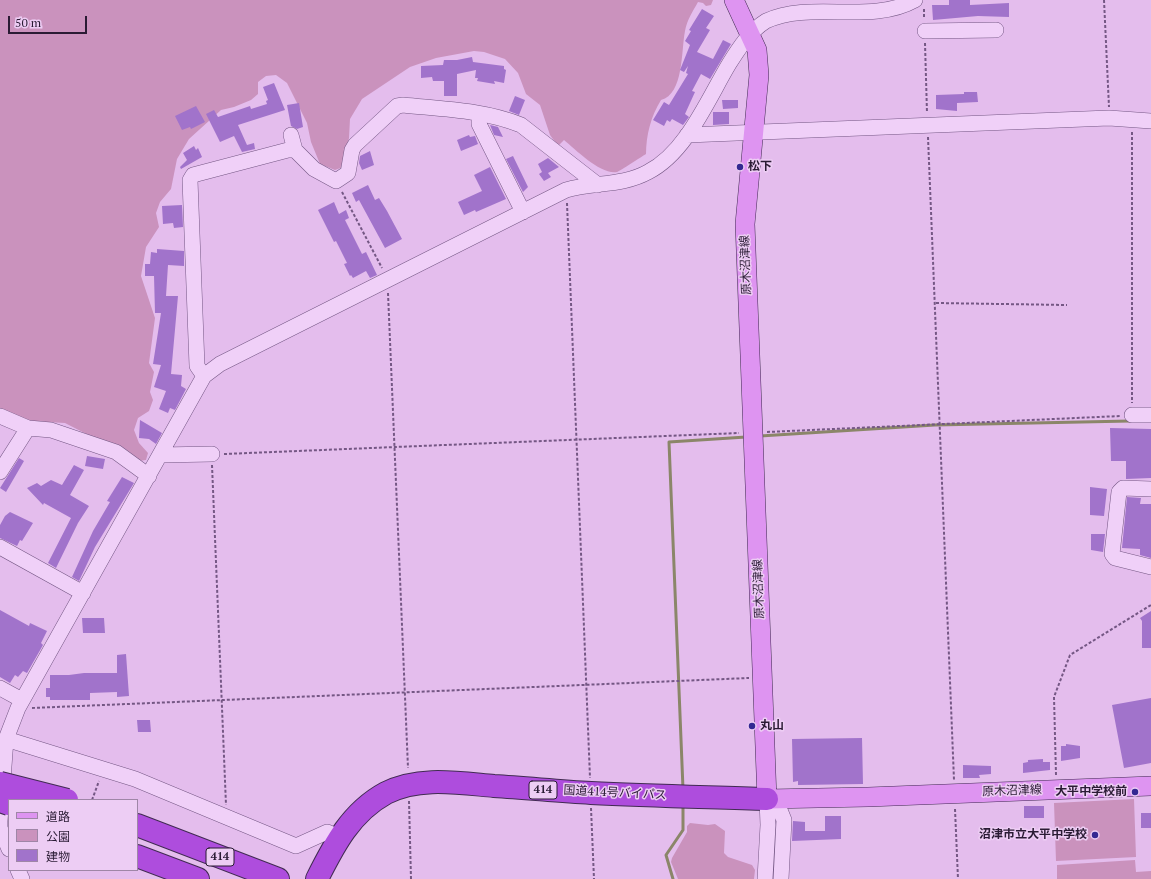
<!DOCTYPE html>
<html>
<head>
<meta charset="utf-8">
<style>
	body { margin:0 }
	#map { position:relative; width:1151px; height:879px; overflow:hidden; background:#e4bded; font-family:"PT Serif","Noto Sans JP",serif }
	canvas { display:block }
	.legend { position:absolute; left:8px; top:799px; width:130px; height:72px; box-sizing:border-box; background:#edcdf4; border:1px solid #9f86a7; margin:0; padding:5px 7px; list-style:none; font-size:12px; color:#2a1b34 }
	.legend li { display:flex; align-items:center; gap:8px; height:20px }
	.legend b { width:20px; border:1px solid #9f86a7 }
	.scale { position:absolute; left:8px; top:16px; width:79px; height:18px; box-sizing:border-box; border:2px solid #2a1b34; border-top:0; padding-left:5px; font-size:12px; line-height:14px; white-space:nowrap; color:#2a1b34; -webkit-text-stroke:3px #edcdf4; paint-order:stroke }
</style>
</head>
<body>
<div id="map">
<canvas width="1151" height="879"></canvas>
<ul class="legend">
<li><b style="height:5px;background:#de94f1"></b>道路</li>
<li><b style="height:11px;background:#ca92bd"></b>公園</li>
<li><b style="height:11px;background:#a173cb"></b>建物</li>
</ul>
<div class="scale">50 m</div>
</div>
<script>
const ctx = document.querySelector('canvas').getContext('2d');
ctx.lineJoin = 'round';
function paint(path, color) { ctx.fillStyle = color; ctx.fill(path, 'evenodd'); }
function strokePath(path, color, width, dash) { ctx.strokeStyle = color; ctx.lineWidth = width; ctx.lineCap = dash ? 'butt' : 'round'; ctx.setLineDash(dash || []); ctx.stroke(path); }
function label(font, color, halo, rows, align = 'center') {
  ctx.font = font + ' "PT Serif","Noto Sans JP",serif'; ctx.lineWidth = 3; ctx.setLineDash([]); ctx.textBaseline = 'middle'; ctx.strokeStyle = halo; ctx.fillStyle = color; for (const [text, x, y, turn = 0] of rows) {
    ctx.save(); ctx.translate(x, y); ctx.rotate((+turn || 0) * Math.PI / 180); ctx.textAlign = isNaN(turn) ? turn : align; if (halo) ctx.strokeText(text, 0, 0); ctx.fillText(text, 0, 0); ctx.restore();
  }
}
paint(new Path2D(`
	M0,0H713L711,5L706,6L703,3L698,2C693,11 687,20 685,31C681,51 684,94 661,100C651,116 646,135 646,154C641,157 620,171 617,172C601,175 576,150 564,140L558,146L550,135L540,105L526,94L518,73L505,59L484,52L474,51L436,58L410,67L362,99L350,119L349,138L343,167L335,170L320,164L311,142L307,123L287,83L276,75L266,76L258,82V94L251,100L234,107L221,110L189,139L177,159L171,189L160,202L156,213L159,227L146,247L141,276L155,318L149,363L154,372L150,392L153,400L149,411L138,418L134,430L139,443L148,453L146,460L139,461L65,423L30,421L0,409Z
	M1134,799L1136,857L1056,861L1054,803Z
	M690,823L708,825L715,824L725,831L724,853L728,857L752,865L755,870L754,879H678L671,862L672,858L687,832V826Z
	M1135,860L1136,872L1151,871V879H1057V865Z`), '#ca92bd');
strokePath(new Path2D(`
	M760,436L935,425L1130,421
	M683,789L669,442L746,437
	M673,879L666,855L683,830V805`), '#8b8669', 3);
paint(new Path2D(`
	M949,0H970V5L1009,3V17L978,16L933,20L932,5H949Z
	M702,9L714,16L706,28L710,30L697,52L713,59L723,40L731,44L710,79L701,74L692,91L695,92L685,114L689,117L683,125L672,119L670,122L667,120L664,126L653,120L664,102L669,105L688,74L686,73L688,66L684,72L680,70L690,45L685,41L691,31L689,30Z
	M472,57L473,62L504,66V69L506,70L504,83L494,81L495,84L477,81L478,78H475L476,70L457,74V96H444V81H433L432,77L421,78V66L443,65L444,60H457Z
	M274,83L285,110L238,125L247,145L254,143L255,149L242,152L234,136L220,142L206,114L214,110L218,117L250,106L251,109L267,104L266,101L268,100L263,87Z
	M964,92H977L978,102L957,103V111L936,109V95L964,94Z
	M515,96L525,100L519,115L509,111Z
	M722,100H738V108L723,109Z
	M299,103L303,127L297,129L291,126L287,105Z
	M196,106L205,122L191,129L190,127L182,130L175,116Z
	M713,112H729V124L713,125Z
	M490,125L498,127L503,137L494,135Z
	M469,135L470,137L475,136L478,144L461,151L457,140Z
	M194,146L196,150L198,148L202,157L181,169L180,167L187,160L183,153Z
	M370,151L374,165L362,170L359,163L360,156Z
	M513,156L528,187L523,192L506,159Z
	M548,158L559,167L548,173L551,177L544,181L539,174L542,172L538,164Z
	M490,167L506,199L476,212L475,210L464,215L458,202L482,191L474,175Z
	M368,185L375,200L379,198L387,211L402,239L385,248L359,200L356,202L352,193Z
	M334,202L339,214L346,210L349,218L345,220L362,254L366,252L377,275L370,278L366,271L353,278L351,275L350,276L344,264L347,263L336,241L334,242L318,210Z
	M182,205L183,227L174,228L173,223L163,224L162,206Z
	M157,249L184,251V266L168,265L166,296H178L171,374L182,375L181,386L186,389L175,410L170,408L168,413L159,409L166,391L154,387L161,365L153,364L161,313H155L154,276H145V264H150L151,252L157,253Z
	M140,420L162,433L156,444L149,439L139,438Z
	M1110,428L1151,429V478L1126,479V461H1111Z
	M87,456L105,459L103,469L85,466Z
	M19,458L24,461L6,492L0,488Z
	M74,465L84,470L70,495L89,506L78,523L56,568L48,563L71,518L44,503L43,505L27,488L37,483L41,486L51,480L62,485Z
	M122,477L134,483L95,547L79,581L72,577L93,531L110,502L107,501Z
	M1090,487L1107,489L1104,516L1090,515Z
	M1127,497L1141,498L1140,504H1151V558L1140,555V549L1122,548Z
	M10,512L33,523L22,541L20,540L17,546L0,538V525L5,516Z
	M1091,534H1105L1103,552L1091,550Z
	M0,610L29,626L30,623L47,631L41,643L43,645L27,673L23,671L18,677L15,675L10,683L0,677Z
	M1151,611V648H1142V621L1140,618Z
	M82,618H104L105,633H83Z
	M126,654L129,696L117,697V692L90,693V700H50V697H46V688H50V675H69L84,673H117V655Z
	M1151,698V763L1124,768L1112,705Z
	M137,720H150L151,732H138Z
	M862,738L863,784L798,785V781L793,782L792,739Z
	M1066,744L1080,746V758L1061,761V746H1066Z
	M1043,759V762H1050V770L1023,773V763L1028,762V760Z
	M963,765L991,766V774L979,775L980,778H963Z
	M1024,806H1044V818H1024Z
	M1141,813H1151V828H1141Z
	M825,816H841V839L792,841L793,821L805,822V831H825Z`), '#a173cb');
const minor = new Path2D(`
	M925,31L996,30
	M479,114V124L523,212
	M291,135L295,150
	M687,135L1109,118L1151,121
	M204,376L197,366L190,180L193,175L288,150H295L314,169L336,181L348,173L352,150L355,145L397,106L403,105C442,109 484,110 521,125L598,185
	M1132,415H1151
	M0,416L28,428L51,430L116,452L149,476
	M161,455L212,454
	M0,472L28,428
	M1151,489L1123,488L1119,492L1112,554L1115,558L1151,567
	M0,547L83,593
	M0,688L22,700
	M0,743L6,739L135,779L296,846L327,832L339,837
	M767,799L780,810L784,820L781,879
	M9,849L0,828V821L6,739L18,708L204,376L220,364L566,190C594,182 623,186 648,172C686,153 708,99 729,64C739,48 750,31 766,21C812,0 870,25 915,0
	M18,870L22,879
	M765,879L768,825L767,799`);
const major = new Path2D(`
	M734,0L757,50L759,75L745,224L767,799L868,797L1151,786`);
const highway = new Path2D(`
	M137,825L278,879
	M137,856L198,879
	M317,879C334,845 351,812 386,793C419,776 459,783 494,786C526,788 558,791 591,793C649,796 708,797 767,799`);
strokePath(minor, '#745784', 16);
strokePath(major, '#412b52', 20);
strokePath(highway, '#412b52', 24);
strokePath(new Path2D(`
	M1104,0L1109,107
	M924,9V19
	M925,43L927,113
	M1132,132V403
	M928,137L954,780
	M342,192L382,268
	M567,203L590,778
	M388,293L408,768
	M936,303L1067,305
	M767,432L1120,416
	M224,454L739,433
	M212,465L226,805
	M32,708L749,678
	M1056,775L1054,697L1070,655L1151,605
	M92,800L99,781
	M409,801L411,879
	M591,808L594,879
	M955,809L958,879`), '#745784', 2, [3, 2]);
strokePath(minor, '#f0d0f8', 15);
strokePath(major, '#de94f1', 19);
strokePath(highway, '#ae4ddd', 22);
const highwayBridge = new Path2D(`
	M0,783L67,800
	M0,801L9,804`);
strokePath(highwayBridge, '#412b52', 24, []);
strokePath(highwayBridge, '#ae4ddd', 22);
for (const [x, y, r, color] of [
	[740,167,4,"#332892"],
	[752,726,4,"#332892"],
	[1135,792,4,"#332892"],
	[1095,835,4,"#332892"]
]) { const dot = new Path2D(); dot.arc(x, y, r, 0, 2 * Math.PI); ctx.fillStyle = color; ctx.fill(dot); strokePath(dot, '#edcdf4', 1.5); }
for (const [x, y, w] of [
	[543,790,28],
	[220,857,28]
]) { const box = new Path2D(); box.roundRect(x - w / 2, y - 9, w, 18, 3); ctx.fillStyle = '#edcdf4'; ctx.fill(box); strokePath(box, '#2a1b34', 1); }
label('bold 11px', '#2a1b34', null, [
	["414",543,790],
	["414",220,857]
]);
label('bold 12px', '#2a1b34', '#edcdf4', [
	["松下",748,167],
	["丸山",760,726],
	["大平中学校前",1127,792,"right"],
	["沼津市立大平中学校",1087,835,"right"]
], 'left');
label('12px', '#2a1b34', '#edcdf4', [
	["原木沼津線",746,265,-92],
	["原木沼津線",759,589,-92],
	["原木沼津線",1012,791,-2],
	["国道414号バイパス",615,793,3]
]);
</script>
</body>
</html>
